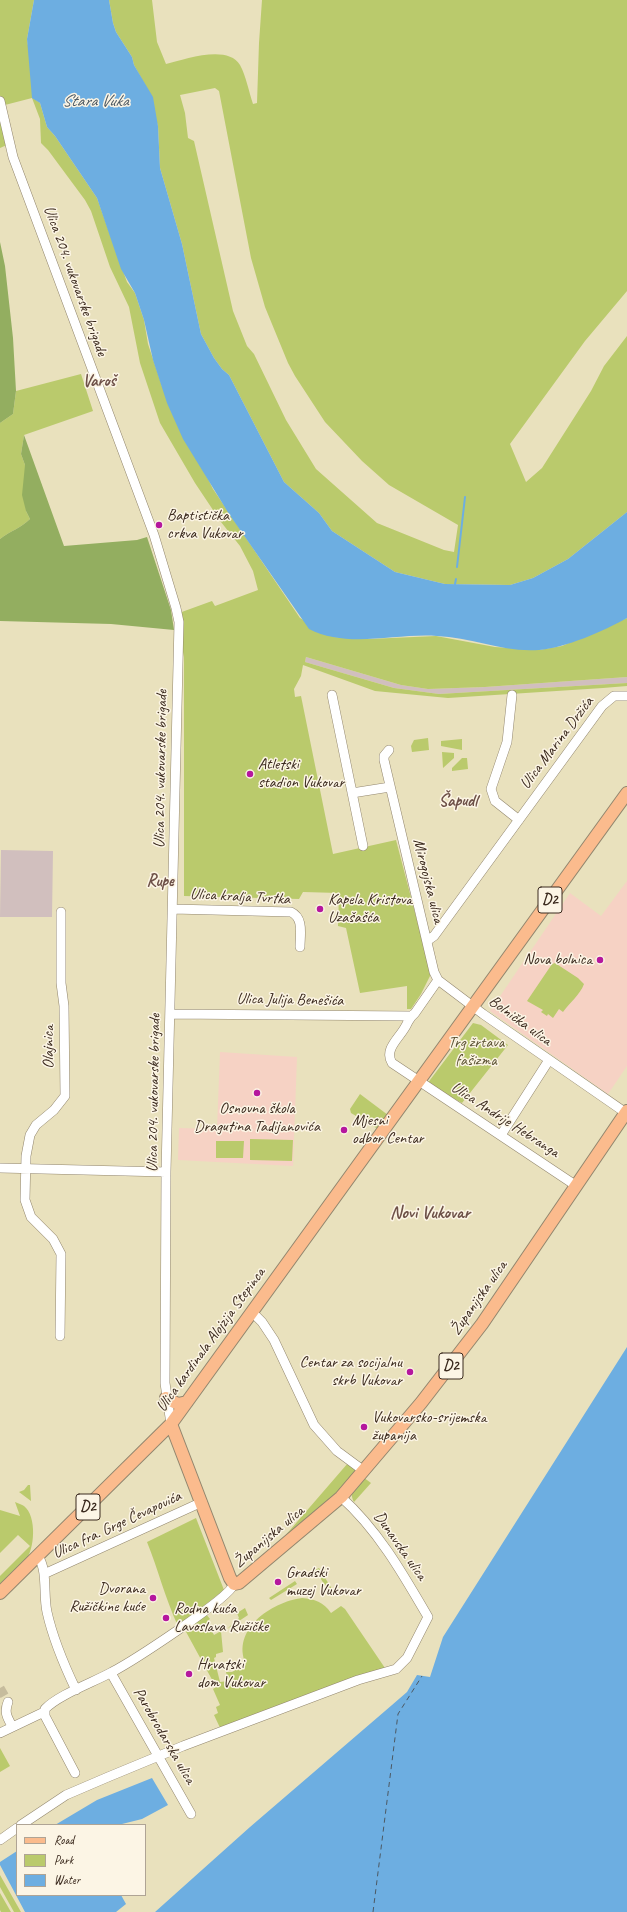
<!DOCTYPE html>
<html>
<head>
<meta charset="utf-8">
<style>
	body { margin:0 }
	#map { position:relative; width:627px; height:1912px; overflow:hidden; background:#e9e1bd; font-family:Caveat,sans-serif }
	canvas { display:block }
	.legend { position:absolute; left:16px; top:1824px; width:130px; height:72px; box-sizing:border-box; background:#fcf5e5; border:1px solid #afa495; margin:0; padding:5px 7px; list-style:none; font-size:12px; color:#3b2a1e }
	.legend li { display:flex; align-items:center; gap:8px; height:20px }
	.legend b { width:20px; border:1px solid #afa495 }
</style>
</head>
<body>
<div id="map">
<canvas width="627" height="1912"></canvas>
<ul class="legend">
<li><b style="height:5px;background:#fbbb8d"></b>Road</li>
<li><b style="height:11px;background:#baca6c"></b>Park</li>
<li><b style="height:11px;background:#6daee1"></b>Water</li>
</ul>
</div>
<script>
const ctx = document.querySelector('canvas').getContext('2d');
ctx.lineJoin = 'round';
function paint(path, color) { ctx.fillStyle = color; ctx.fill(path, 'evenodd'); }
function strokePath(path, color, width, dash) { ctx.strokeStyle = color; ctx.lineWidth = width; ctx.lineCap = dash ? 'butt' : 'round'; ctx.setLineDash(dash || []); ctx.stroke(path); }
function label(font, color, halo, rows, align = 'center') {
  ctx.font = font + ' Caveat,sans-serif'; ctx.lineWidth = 3; ctx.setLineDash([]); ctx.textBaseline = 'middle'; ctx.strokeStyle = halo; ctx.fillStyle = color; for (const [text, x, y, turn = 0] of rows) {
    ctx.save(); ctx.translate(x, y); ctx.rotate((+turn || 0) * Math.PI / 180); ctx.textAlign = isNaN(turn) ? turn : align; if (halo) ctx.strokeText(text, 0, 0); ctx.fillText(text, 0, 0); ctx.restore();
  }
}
paint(new Path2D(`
	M627,881V1066L608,1094L490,1011L570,893L601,916Z
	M220,1052L297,1057L293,1166L178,1160L179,1128L217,1129Z`), '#f6d2c4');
paint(new Path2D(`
	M306,657L401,685L428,689L485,687L627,677V683L439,694L394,688L305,662Z
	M1,850L53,851L52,917H0Z`), '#d1bfbe');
paint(new Path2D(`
	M0,0H34L27,39L36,100L40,103L47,127L55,136L97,198L127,282L135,293L144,320L148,344L162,386L213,489L300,618L334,637L369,639L436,636L495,647L539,650L562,646L627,618V677L485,687L428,689L401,685L306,657L305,662L394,688L439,694L627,683V686L603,688L448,698L375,691L303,665L301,676L294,689L295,697L301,696L333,854L396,840L431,974L421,994L411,1009H407V986L360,993L346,928L338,926L339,893L303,892L299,899L184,896V657L181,642L179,613L212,601L215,606L258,590L253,571L240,546L221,522L195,483L160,423L140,363L129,307L110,267L91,211L85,200L48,150L41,143L40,119L32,98L1,106L9,144L0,148Z
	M109,0H152L157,42L166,64C185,59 228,44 240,65C246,76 249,92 253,104L257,103L259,43L262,0H627V291L585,341L510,444L526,482L542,468L591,391L604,366L627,336V512L568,559L533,578L510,585L445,584L395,572L332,531L319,513L284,482L229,375L222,369L214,358L201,334L182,244L160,168L158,126L144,83L134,65L132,57L116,32L113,23ZM215,88L219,91L251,258L265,307L288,363L295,376L325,422L362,461L389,485L458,525L454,552L444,550L377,523L316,469L286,420L254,354L247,346L233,311L194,141L188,138L185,113L180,95Z
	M81,374L93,411L24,435L21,454L25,465L26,511L30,519C21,528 10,531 0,539V423L13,414L16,391Z
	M428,738L429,750L412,752L411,746L414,740Z
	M462,739V750L441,746V741Z
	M442,752L454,753V758L443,768Z
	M462,758H467L468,769L452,771V768Z
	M555,963L578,978L584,984C580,995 570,1002 563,1012L559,1009L553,1018L548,1014L547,1016L541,1012L543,1010L527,1001L552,964Z
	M473,1023L481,1025L508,1045L462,1103L427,1084Z
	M360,1094L388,1115L378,1129L351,1113L350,1109Z
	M250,1139L293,1140L292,1161L250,1160Z
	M216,1141H244L243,1158H216Z
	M348,1463L355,1469L356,1475L337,1497L284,1537Z
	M363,1477L371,1483L354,1502C348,1491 356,1485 363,1477Z
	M28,1485H30L31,1501L19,1492L24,1490Z
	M15,1502C18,1503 22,1505 24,1506C37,1516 35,1550 25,1561C18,1570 8,1577 0,1584V1576L30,1546L18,1535L0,1553V1510L20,1516Z
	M196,1518L224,1590L178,1626C165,1598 158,1569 147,1542Z
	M319,1568L335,1594L332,1596L315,1570Z
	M295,1581L297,1584L271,1600L269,1598Z
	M302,1598C314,1599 324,1602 331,1613L341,1606L345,1609L387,1671L222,1732L214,1715L218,1713L216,1707L220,1705L213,1689L216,1687L185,1630L206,1614L210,1619L207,1621L214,1635L221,1631L223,1652L216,1654V1657L214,1658L220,1682L228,1681L226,1672H232L246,1664C231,1630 271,1602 302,1598Z
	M245,1608L248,1615L227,1629L239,1618L237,1613Z
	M0,1748L10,1766L0,1772Z
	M0,1875L21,1912H14L0,1887Z
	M0,1893L11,1912H1L0,1910Z`), '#baca6c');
paint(new Path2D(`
	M0,242L5,266L13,338L16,391L13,414L0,423Z
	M24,435L64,546L137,540L147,537L171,610L174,630L111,624L0,621V539C10,531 21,528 30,519L26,511L22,495L25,465L21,454Z`), '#93ae60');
paint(new Path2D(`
	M34,0H109L113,23L116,32L132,57L134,65L153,97L158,126L160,168L182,244L201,334L214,358L222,369L229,375L284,482L319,513L332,531L395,572L445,584L510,585L533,578L568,559L627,512V618C604,631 565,648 539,650C504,653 472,637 437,636C396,633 347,649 309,629L229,514L183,439L167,403L153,360L144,320L135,293L121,269L97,198L55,136L47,127L40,103L32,98L27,39Z
	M627,1347V1912H155L250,1827L392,1705L407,1692L417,1675L430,1677L443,1637Z
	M152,1778L168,1805L142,1819L118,1825H55L97,1800Z
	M17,1851V1895H121L126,1904L116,1912H25L0,1865V1862Z`), '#6daee1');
strokePath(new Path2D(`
	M457,567L465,497
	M455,584L456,579`), '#6daee1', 2);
strokePath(new Path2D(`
	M373,1912L398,1714L422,1676`), '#4c5862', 1, [5, 4]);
strokePath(new Path2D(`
	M0,1688L8,1702`), '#c6bc9d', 9, [9, 4.5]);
const minor = new Path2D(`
	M0,101L13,157L154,535L176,608L179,622L166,1172L165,1383L171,1424
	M332,695L363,846
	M512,695L507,742L491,789L495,801L519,820
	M389,750L384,756V760L434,972L438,980
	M352,793L390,787
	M173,909L291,912C304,918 300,934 300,947
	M427,941L434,936L602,706L614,696H627
	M171,1014L410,1016
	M501,1135L549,1060
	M0,1168L166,1172
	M575,1185L392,1063C384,1050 398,1039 404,1029C410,1020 407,1020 415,1013L438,980L483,1014L626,1113
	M252,1312L262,1322L274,1340L314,1425L337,1451L364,1471
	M60,1336L61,1254L53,1239L31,1217L25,1200L26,1156L30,1135L36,1125L54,1110L65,1096L64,1006L61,983V912
	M38,1556C48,1571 43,1594 47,1612C53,1639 64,1665 76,1690
	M44,1574L202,1502
	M111,1673L191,1814
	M8,1702C4,1712 7,1717 12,1726
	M0,1733L44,1712
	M75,1773L45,1716V1709C58,1695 94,1682 112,1672C131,1662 229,1599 234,1584
	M21,1825L66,1795L108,1777L183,1746L358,1680L396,1669L407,1658L428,1617C403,1574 378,1530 341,1497
	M0,1840L17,1828`);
const major = new Path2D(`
	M166,1398L178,1404L187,1402
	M171,1424L230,1578L234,1584L239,1583L341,1497L421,1403L482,1324L627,1111
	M0,1593L171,1424L627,793`);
strokePath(minor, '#92866e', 10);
strokePath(major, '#92866e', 14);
strokePath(minor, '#fff', 9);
strokePath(major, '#fbbb8d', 12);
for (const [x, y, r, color] of [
	[159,525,4,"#b5179e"],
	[250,774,4,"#b5179e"],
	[320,909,4,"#b5179e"],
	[600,960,4,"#b5179e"],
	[257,1093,4,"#b5179e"],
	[344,1130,4,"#b5179e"],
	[410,1372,4,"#b5179e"],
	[364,1427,4,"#b5179e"],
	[278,1582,4,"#b5179e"],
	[153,1598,4,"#b5179e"],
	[166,1618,4,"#b5179e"],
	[189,1674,4,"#b5179e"]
]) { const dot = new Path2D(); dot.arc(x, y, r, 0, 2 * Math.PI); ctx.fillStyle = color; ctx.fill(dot); strokePath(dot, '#fcf5e5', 1.5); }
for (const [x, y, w] of [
	[550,900,24],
	[451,1366,24],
	[88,1507,24]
]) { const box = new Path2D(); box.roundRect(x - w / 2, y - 13, w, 26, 3); ctx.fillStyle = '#fcf5e5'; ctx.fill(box); strokePath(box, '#3b2a1e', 1); }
label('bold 15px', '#3b2a1e', null, [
	["D2",550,900],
	["D2",451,1366],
	["D2",88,1507]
]);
label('16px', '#3b2a1e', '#fcf5e5', [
	["Ulica 204. vukovarske brigade",75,281,70],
	["Ulica Marina Držića",557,743,-53],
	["Ulica 204. vukovarske brigade",161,769,-89],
	["Mirogojska ulica",428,881,76],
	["Ulica kralja Tvrtka",240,897,3],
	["Ulica Julija Benešića",290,1000,1],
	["Bolnička ulica",520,1021,36],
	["Olajnica",49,1047,-90],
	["Ulica 204. vukovarske brigade",154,1093,-89],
	["Ulica Andrije Hebranga",505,1120,33],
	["Županijska ulica",479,1298,-55],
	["Ulica kardinala Alojzija Stepinca",211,1340,-54],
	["Ulica fra. Grge Čevapovića",117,1525,-25],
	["Županijska ulica",269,1537,-40],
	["Dunavska ulica",400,1546,55],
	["Parobrodarska ulica",164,1736,60]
]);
label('16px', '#3b2a1e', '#fcf5e5', [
	["Baptistička",167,516],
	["crkva Vukovar",167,534],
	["Atletski",258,765],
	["stadion Vukovar",258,783],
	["Kapela Kristova",328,900],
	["Uzašašća",328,918],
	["Nova bolnica",592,960,"right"],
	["Osnovna škola",257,1109,"center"],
	["Dragutina Tadijanovića",257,1127,"center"],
	["Mjesni",352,1121],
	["odbor Centar",352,1139],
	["Centar za socijalnu",402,1363,"right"],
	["skrb Vukovar",402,1381,"right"],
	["Vukovarsko-srijemska",372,1418],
	["županija",372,1436],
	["Gradski",286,1573],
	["muzej Vukovar",286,1591],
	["Dvorana",145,1589,"right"],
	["Ružičkine kuće",145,1607,"right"],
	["Rodna kuća",174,1609],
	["Lavoslava Ružičke",174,1627],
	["Hrvatski",197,1665],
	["dom Vukovar",197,1683]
], 'left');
label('16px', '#5b5232', '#fcf5e5', [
	["Trg žrtava",476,1043],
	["fašizma",476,1061]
]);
label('italic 17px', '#4c5862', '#fcf5e5', [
	["Stara Vuka",95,102]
]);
label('bold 17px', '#6e5148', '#fcf5e5', [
	["Varoš",99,382],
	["Šapudl",458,802],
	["Rupe",160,882]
]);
label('bold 18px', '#6e5148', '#fcf5e5', [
	["Novi Vukovar",430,1213]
]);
</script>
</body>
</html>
